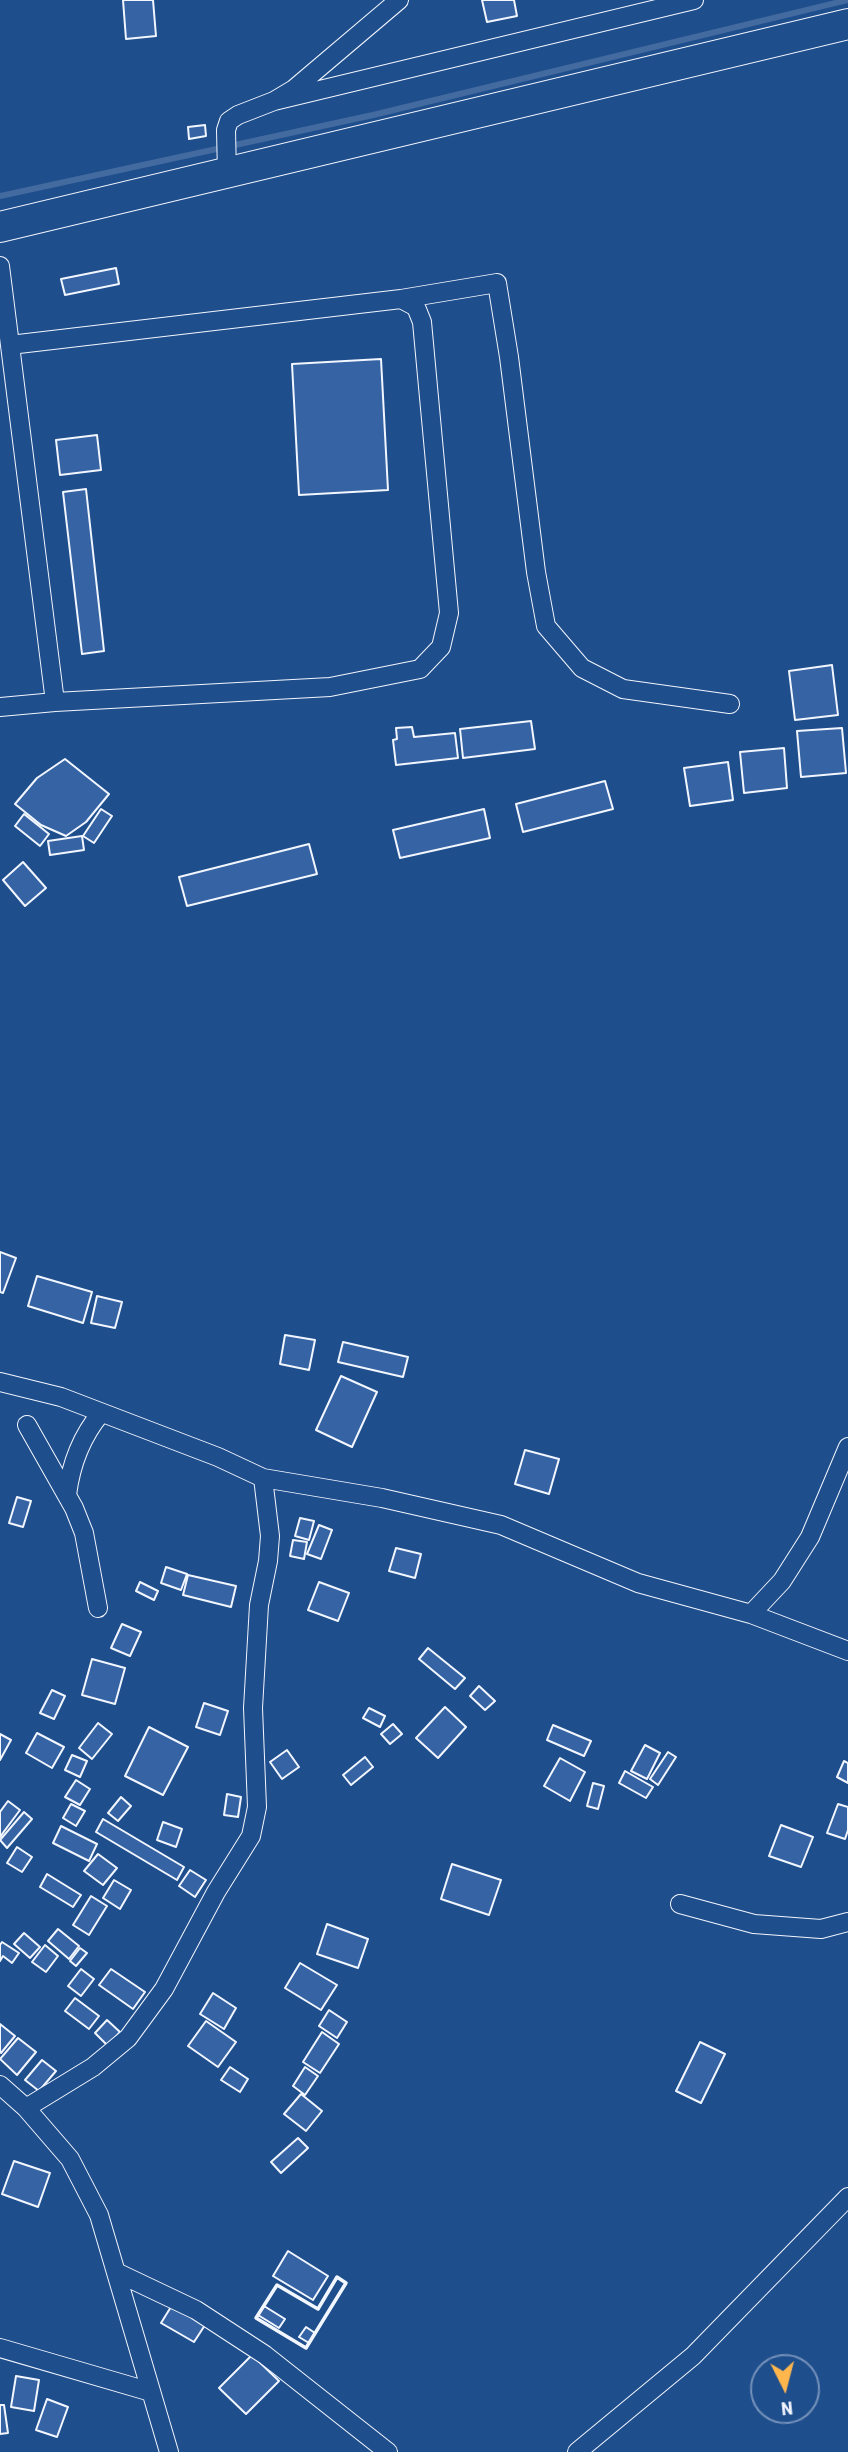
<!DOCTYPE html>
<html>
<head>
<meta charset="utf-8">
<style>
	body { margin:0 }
	#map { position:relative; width:848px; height:2452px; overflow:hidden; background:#1f4e8c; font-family:"Roboto Condensed",sans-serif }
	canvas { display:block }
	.north { position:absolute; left:750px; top:2354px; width:70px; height:70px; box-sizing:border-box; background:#1f4e8c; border:2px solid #7391ba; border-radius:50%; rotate:174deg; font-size:19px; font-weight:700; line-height:28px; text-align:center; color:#f2f6ff }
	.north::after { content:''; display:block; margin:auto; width:24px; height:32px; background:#ffb74d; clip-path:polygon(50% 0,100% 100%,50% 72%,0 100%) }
</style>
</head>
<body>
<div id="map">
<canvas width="848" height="2452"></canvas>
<div class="north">N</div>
</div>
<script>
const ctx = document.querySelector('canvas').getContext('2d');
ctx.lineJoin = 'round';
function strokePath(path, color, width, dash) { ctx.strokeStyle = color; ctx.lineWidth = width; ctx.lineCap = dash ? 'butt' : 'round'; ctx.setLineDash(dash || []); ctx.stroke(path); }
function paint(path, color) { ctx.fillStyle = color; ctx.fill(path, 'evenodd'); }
strokePath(new Path2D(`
	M0,196L373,115L848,0`), '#446ba0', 6);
const building = new Path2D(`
	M123,0H153L156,36L126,39Z
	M482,0H514L517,16L487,22Z
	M205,125L206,136L189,139L188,127Z
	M116,268L119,284L65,295L61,279Z
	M381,359L388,490L299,495L292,364Z
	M97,435L101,470L60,475L56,440Z
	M86,489L104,651L82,654L63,492Z
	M832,665L838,715L795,720L789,671Z
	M531,721L535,749L463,758L460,729Z
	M412,727L414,737L455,733L458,758L396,765L393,740L397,739L396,728Z
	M842,728L846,773L801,777L797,731Z
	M784,748L787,788L744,793L740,752Z
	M65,759L109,794L86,822L66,836L41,825L15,804L37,778Z
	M728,762L733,800L690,806L684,768Z
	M605,781L613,809L523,832L516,804Z
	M101,809L112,816L94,843L83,836Z
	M484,809L490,838L400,858L393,830Z
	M24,814L49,834L40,846L15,826Z
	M82,836L84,850L50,855L48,841Z
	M309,844L317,874L187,906L179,877Z
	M23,862L46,888L25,906L3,880Z
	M0,1252L16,1258L3,1293L0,1292Z
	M37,1276L92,1292L83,1323L28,1306Z
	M97,1296L122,1302L115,1328L91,1323Z
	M285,1335L315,1340L309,1370L280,1364Z
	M343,1342L408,1357L403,1377L338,1362Z
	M341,1376L377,1392L352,1447L316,1430Z
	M525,1450L559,1459L549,1494L515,1484Z
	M17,1497L31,1501L23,1527L9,1523Z
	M300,1518L314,1521L309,1540L295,1536Z
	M319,1525L332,1530L321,1559L307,1554Z
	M293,1540L307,1542L304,1559L290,1556Z
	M396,1548L421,1554L415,1578L389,1571Z
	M166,1567L187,1574L181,1590L161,1583Z
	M188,1575L236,1586L231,1607L183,1595Z
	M140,1582L158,1591L154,1600L136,1591Z
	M319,1582L349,1593L338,1621L308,1610Z
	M122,1624L141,1632L130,1656L111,1648Z
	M428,1648L465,1678L455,1689L419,1659Z
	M92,1659L125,1668L115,1704L82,1695Z
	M479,1686L495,1701L485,1710L470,1696Z
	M52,1690L65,1696L54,1719L40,1713Z
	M204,1703L228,1711L220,1735L196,1727Z
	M445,1707L466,1727L438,1758L416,1738Z
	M369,1708L385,1716L380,1727L363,1718Z
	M98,1723L112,1734L92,1759L79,1748Z
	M393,1724L402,1734L390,1744L381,1734Z
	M553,1725L591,1741L584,1756L547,1740Z
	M149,1727L188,1747L163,1795L125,1776Z
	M37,1733L64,1747L52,1768L26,1753Z
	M0,1734L11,1740L0,1760Z
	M645,1745L660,1753L647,1779L631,1771Z
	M287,1750L299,1767L282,1779L270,1762Z
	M668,1752L676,1757L658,1785L650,1779Z
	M72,1755L87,1761L80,1777L65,1770Z
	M365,1757L373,1767L351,1785L343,1775Z
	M560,1758L585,1772L570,1801L544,1786Z
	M844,1761L848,1763V1783L837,1777Z
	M625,1771L653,1787L646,1798L619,1783Z
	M76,1780L90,1789L80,1805L65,1797Z
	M593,1783L604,1786L598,1809L587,1806Z
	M227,1794L241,1797L238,1817L224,1815Z
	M121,1797L131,1806L118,1821L108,1813Z
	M8,1801L20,1810L0,1837V1812Z
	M71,1804L85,1811L76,1826L63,1818Z
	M838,1804L848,1807V1830L845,1839L827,1833Z
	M24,1812L32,1819L7,1848L0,1840Z
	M103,1819L184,1867L177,1880L96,1832Z
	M163,1822L182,1829L176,1847L157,1840Z
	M781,1825L813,1837L801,1867L769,1856Z
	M61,1826L97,1844L89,1861L53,1843Z
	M17,1847L32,1857L22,1872L7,1863Z
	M98,1854L117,1868L103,1885L84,1871Z
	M452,1864L501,1880L489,1915L441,1899Z
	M190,1870L206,1880L195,1897L179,1886Z
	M47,1874L81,1895L73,1907L40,1887Z
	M114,1880L131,1890L120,1909L103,1898Z
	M91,1896L107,1906L89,1935L73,1925Z
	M327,1924L368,1939L358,1968L317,1954Z
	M58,1929L79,1946L69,1959L48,1941Z
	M24,1933L40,1947L30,1958L14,1944Z
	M2,1942L19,1953L12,1963L3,1956L0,1961V1945Z
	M45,1945L58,1956L46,1972L32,1962Z
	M80,1948L87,1953L76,1966L70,1961Z
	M300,1963L337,1985L321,2010L285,1988Z
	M81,1969L94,1979L81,1996L68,1986Z
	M111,1969L145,1992L133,2009L99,1985Z
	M213,1993L236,2008L224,2029L200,2014Z
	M75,1998L99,2016L89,2029L65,2011Z
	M329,2010L347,2022L337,2038L319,2026Z
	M107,2020L120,2032L108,2046L95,2033Z
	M206,2021L236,2042L218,2067L188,2046Z
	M0,2024L15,2036L1,2053L0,2052Z
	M322,2032L339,2044L320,2073L303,2062Z
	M18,2038L36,2052L17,2075L0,2059Z
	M700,2042L725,2054L701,2103L676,2091Z
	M42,2060L56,2071L39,2091L25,2080Z
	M230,2067L248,2079L240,2092L221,2080Z
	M305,2067L318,2076L305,2095L293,2086Z
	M301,2094L322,2111L306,2131L284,2114Z
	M298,2138L308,2148L281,2173L271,2162Z
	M14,2161L50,2173L38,2207L2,2194Z
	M288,2251L328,2276L313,2300L273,2276Z
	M174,2302L207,2322L194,2342L161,2323Z
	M264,2306L285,2319L279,2328L258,2315Z
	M306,2327L315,2333L309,2343L299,2337Z
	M252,2355L279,2381L246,2414L219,2388Z
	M16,2376L39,2380L34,2411L11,2407Z
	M47,2399L68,2407L57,2437L36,2430Z
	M0,2405H4L8,2433L0,2434Z`);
paint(building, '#3563a3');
strokePath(building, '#f2f6ff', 2);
const minor = new Path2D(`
	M274,101L694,0
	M227,174L226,130L229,121L238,115L274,101L294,89L399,0
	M0,266L55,702L0,707
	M401,299L497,283L509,357L536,572L546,626L582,668L623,689L730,704
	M10,345L401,299L416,307L422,322L449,613L441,647L420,669L330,687L55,702
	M0,1382L61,1397L218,1457L263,1478L382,1498L501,1525L638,1583L751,1614L782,1581L810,1537L848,1447
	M27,1425L74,1508L84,1533L98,1608
	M67,1495C71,1463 81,1437 101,1413
	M751,1614L848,1651
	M680,1904L754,1924L821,1929L848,1922
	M0,2085L26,2108L70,2159L99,2215L169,2452
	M26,2108L93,2067L128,2038L164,1989L216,1892L251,1836L257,1807L253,1708L259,1605L268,1561L270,1536L263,1478
	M116,2272L196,2310L265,2355L388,2452
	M0,2348L151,2392
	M577,2452L693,2356L848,2197`);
const primary = new Path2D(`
	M0,227L848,24`);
strokePath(minor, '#f2f6ff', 20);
strokePath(primary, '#f2f6ff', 32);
strokePath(minor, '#1f4e8c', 18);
strokePath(primary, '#1f4e8c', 30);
strokePath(new Path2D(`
	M337,2277L346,2283L306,2348L256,2318L277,2285L318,2309Z`), '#f2f6ff', 3.5);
</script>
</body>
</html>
